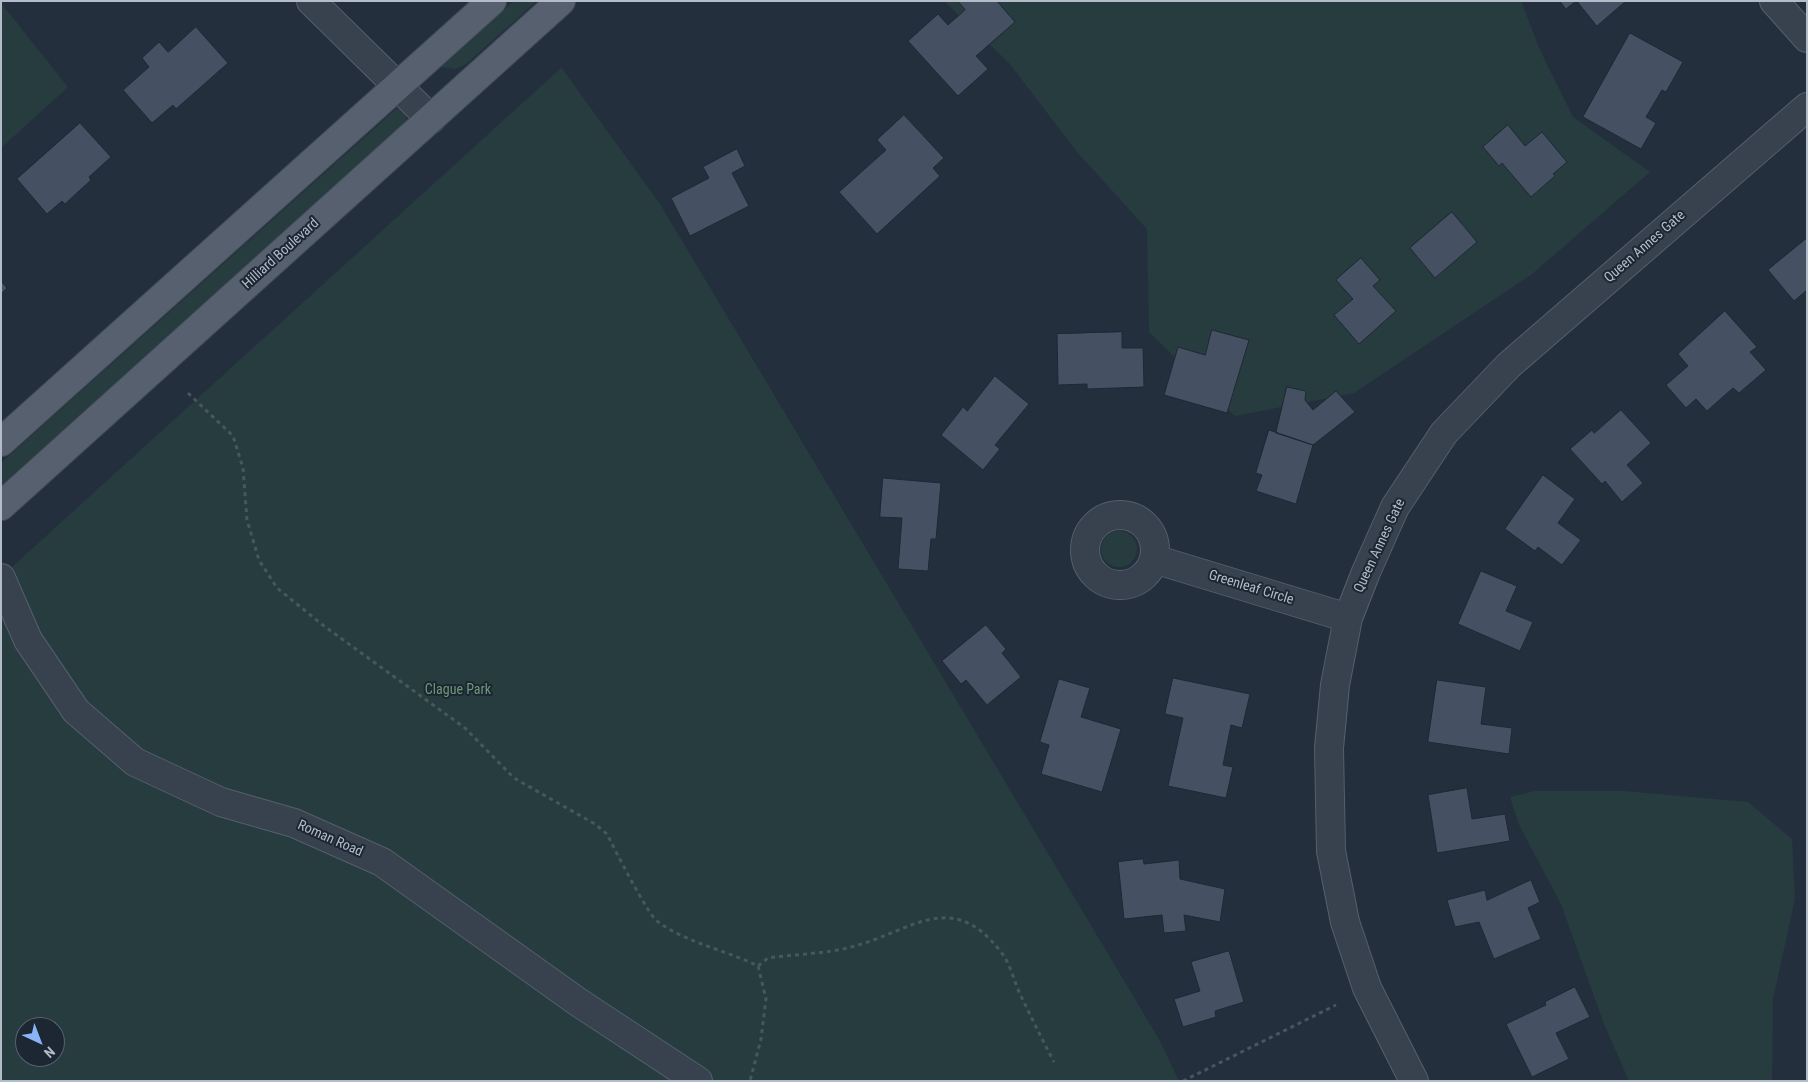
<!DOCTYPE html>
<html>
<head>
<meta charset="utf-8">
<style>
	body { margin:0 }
	#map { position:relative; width:1808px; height:1082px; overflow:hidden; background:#242f3e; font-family:"Roboto Condensed",sans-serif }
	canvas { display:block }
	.frame { position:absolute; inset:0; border:2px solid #b4bcc9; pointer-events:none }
	.north { position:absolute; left:15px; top:1017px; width:50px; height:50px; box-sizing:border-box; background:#1d2633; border:1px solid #59626f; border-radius:50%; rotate:137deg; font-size:14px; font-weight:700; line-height:20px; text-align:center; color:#b4bcc9 }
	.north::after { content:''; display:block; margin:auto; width:18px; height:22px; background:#8ab4f8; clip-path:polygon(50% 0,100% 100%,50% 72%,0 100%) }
</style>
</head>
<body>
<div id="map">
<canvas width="1808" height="1082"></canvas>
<div class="frame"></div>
<div class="north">N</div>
</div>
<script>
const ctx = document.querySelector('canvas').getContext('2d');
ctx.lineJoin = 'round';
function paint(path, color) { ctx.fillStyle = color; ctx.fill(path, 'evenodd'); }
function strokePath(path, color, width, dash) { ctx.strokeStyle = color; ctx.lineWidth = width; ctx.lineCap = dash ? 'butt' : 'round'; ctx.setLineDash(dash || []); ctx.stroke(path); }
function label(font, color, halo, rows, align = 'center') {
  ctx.font = font + ' "Roboto Condensed",sans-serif'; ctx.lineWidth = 4; ctx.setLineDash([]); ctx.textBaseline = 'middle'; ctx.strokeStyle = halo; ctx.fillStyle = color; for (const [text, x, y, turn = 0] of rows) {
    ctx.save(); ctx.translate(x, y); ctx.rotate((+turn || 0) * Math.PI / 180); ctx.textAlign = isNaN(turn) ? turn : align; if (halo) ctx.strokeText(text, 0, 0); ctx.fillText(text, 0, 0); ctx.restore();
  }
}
paint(new Path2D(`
	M514,1H537L466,64L456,69L441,67Z
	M944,1H1521L1540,50L1573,117L1650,172L1532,274L1354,393L1235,416L1149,332L1147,229L1077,152L1009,63Z
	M1,3L68,87L1,148Z
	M558,63L660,204L1160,1041L1179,1081H1V577L561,68ZM25,1027H55V1057H25Z
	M401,108L405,111L407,117L404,123L1,486V463L395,110Z
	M1101 549a18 18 0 1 1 36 0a18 18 0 1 1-36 0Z
	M1535,791H1624L1748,802L1792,839L1795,899L1773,999L1772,1081H1629L1604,1024L1561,904L1520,827L1510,797Z`), '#263c3f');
const building = new Path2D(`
	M958,1H997L1015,22L976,56L988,69L958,96L908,41L938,14L948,25L965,10Z
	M1560,1H1576L1566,9Z
	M1577,1H1626L1597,26Z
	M196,27L228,63L176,109L173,105L152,123L123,90L149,67L142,58L159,42L168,52Z
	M1630,33L1683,62L1666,92L1662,90L1646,117L1656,123L1641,149L1583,117Z
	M904,115L944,158L933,168L940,176L877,234L839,192L886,150L877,140Z
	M80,123L111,157L89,177L91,180L65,204L62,201L47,214L17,179Z
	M1508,125L1525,146L1542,132L1567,162L1553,174L1555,176L1531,197L1502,163L1499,166L1483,147Z
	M737,149L745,166L732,173L749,206L690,236L671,198L709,178L703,167Z
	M1452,212L1477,242L1435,278L1410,248Z
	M1807,238V290L1794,301L1768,270Z
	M1361,258L1380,280L1373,286L1396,311L1359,344L1334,315L1353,299L1336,280Z
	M1,281L7,288L1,294Z
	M1725,311L1757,347L1750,352L1766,370L1739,393L1733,388L1707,411L1696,399L1686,408L1666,385L1688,366L1678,354Z
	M1212,330L1249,340L1227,413L1164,395L1178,347L1205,355Z
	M1122,332V348H1143L1144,387L1087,389V384L1058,385L1057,334Z
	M995,376L1029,404L995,445L1000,449L983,470L941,435L963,407L967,411Z
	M1287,387L1306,391L1305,400L1313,410L1336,391L1355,412L1313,445L1276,433Z
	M1621,410L1651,443L1627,465L1643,483L1622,502L1605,481L1602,484L1570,449L1592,430L1594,433Z
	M1269,430L1313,445L1296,504L1256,491L1262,475L1256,473Z
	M1543,475L1575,499L1558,523L1581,540L1562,565L1538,547L1535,551L1505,529Z
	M883,478L941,483L936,539H931L928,571L898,569L902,518L880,517Z
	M1481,571L1517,586L1506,611L1533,622L1520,651L1458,624Z
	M986,625L1006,649L1002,653L1021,677L987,705L966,680L961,684L942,661Z
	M1173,678L1250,694L1242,728L1231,725L1223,765L1233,767L1226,798L1168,786L1183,718L1165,714Z
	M1059,679L1090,688L1081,717L1121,729L1102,792L1041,774L1049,745L1040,742Z
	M1437,680L1486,687L1481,724L1512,728L1509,754L1428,742Z
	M1467,788L1472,819L1505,814L1510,841L1437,853L1428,795Z
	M1143,859L1144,864L1179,860L1180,879L1225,889L1220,922L1184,915L1186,931L1164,933L1162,915L1124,919L1118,862Z
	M1531,880L1540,902L1528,908L1541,939L1494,959L1479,922L1455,927L1447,900L1485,890L1487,900Z
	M1229,951L1244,1002L1215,1011L1216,1017L1183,1027L1174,999L1200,991L1191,962Z
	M1575,987L1590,1017L1556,1033L1569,1059L1532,1077L1506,1024L1546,1005L1545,1002Z`);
paint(building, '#455162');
strokePath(building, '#1f2835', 1);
const minor = new Path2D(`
	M311,1L431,119
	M1774,1L1807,38
	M1085 550a35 35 0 1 1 70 0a35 35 0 1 1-70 0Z
	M1154,559L1348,618
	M1,578L28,640L76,711L135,762L221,802L294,823L382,862L578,1002L698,1081
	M1414,1081L1367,988L1345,922L1331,851L1329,748L1335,685L1348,618L1366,572L1395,507L1444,433L1509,365L1807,107`);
const major = new Path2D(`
	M1,442L492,1
	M1,506L561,1`);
strokePath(minor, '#565f6c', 30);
strokePath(major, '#414a57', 30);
strokePath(new Path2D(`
	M188,393L233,436L243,468L247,520L259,560L277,588L324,626L465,728L514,778L595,824L607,834C615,850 647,913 657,921C686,943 726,950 758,966L766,999L761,1039L750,1081
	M758,966L768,958C795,954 825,954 851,947C911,932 951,887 1001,952C1010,963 1014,981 1020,994C1031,1017 1042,1039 1054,1062
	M1183,1081L1336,1005`), '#44595c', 3, [4, 4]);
strokePath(minor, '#38414e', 28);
strokePath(major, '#56606e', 28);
label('14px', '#b4bcc9', '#1d2633', [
	["Queen Annes Gate",1645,247,-41],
	["Hilliard Boulevard",281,254,-42],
	["Queen Annes Gate",1380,546,-65],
	["Greenleaf Circle",1251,588,17],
	["Roman Road",330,839,24]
]);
label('14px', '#6b9a76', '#1d2633', [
	["Clague Park",458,690]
]);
</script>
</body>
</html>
